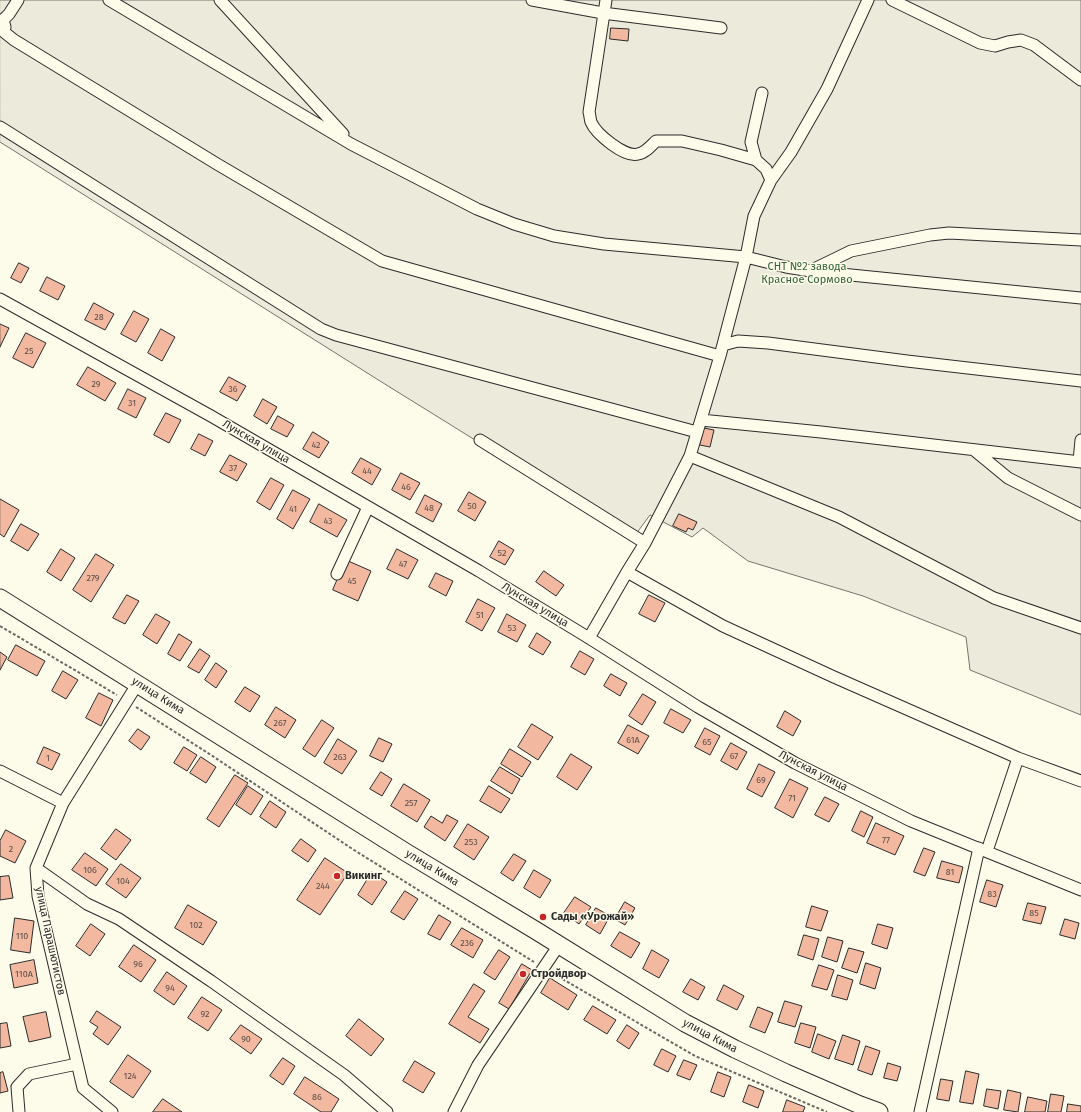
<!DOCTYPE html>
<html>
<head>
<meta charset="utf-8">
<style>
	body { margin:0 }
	canvas { display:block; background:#fdfbea }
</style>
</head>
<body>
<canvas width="1081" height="1112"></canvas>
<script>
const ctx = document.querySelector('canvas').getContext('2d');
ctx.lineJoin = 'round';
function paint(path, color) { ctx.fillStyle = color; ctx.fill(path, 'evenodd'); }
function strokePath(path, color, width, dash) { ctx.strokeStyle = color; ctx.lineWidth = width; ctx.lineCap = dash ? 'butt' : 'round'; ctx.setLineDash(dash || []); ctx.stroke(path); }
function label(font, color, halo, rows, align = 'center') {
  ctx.font = font + ' "Fira Sans",sans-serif'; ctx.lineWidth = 3; ctx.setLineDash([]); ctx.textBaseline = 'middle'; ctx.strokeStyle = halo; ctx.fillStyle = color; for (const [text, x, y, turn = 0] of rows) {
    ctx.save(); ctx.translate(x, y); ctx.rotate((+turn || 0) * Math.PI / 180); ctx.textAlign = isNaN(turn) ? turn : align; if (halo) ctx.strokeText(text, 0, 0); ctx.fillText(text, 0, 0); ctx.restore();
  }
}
const green = new Path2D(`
	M0,0H1081V715L970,670L966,637L863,596L748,561L703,528L692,537L650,515L633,538L380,381L0,142Z`);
paint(green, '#ecebdb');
strokePath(green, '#74746e', 1);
const building = new Path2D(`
	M611,28L629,29L628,41L610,39Z
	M19,263L29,268L21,283L11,278Z
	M47,277L65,286L58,300L40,291Z
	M94,303L114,314L105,330L85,320Z
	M134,311L149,319L136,342L121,334Z
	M0,324L9,328L0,347Z
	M161,329L175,337L162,361L148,353Z
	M26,333L46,343L33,368L13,358Z
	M88,367L116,383L105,401L77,385Z
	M229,377L246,386L237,401L220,392Z
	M128,389L146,398L136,418L118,409Z
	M263,399L277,407L267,424L254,416Z
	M166,413L181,420L169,443L154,435Z
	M278,416L294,425L287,437L271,429Z
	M704,428L714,430L710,447L700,445Z
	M313,432L329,442L319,458L303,449Z
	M199,434L213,441L205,456L191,449Z
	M230,455L247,464L237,481L220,472Z
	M361,458L381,469L372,485L352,473Z
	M401,473L420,483L410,500L392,490Z
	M271,478L284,485L270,510L257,502Z
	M293,490L310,499L293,529L277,519Z
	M469,492L486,502L475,521L458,511Z
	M425,495L442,504L433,522L416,513Z
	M0,499L19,510L4,537L0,534Z
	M319,504L347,520L337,537L310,522Z
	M679,514L697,522L693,530L688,528L686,532L673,526Z
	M21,524L39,534L28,551L11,541Z
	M499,541L514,550L505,565L490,557Z
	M61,549L75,558L61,581L47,572Z
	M397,549L418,560L408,579L387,569Z
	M96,554L114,565L91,602L73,590Z
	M346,560L371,571L358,601L333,590Z
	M544,571L564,585L556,596L536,582Z
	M436,573L453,581L446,596L429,587Z
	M127,595L139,601L125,624L113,618Z
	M649,595L665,603L655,622L639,614Z
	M478,599L495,608L482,631L466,622Z
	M156,614L170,622L157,644L143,635Z
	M507,614L526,625L517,642L498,632Z
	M537,633L551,642L543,655L529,647Z
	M179,634L192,642L180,661L168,654Z
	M16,645L45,661L37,676L8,660Z
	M200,649L210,656L199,673L188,667Z
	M580,651L594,659L585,675L571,667Z
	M0,652L7,657L0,670Z
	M216,663L227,671L216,688L205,680Z
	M63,671L78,680L66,699L52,691Z
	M611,674L627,683L620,696L604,686Z
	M245,687L260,696L250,712L235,702Z
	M99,693L113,700L101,726L86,718Z
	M643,694L656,702L642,725L629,716Z
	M276,707L296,720L285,738L265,725Z
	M671,709L691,720L683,733L664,723Z
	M785,711L801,721L793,736L777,727Z
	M322,720L334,728L315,757L303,749Z
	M532,724L553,737L538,760L518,747Z
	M628,725L649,736L638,754L618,743Z
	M705,728L720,736L710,755L695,747Z
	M138,729L150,737L141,750L129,741Z
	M379,738L392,744L383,762L370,756Z
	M338,739L357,751L342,774L324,763Z
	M731,743L747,752L737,770L721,761Z
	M44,747L60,754L52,770L37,763Z
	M184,747L197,755L187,771L174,763Z
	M510,749L531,762L522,777L501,764Z
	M571,754L592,767L577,790L557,777Z
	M201,757L216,767L206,783L190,773Z
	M759,764L775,772L762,797L747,789Z
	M500,767L520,779L512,794L491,781Z
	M381,772L392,779L382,796L370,789Z
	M235,775L248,783L219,827L207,819Z
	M790,779L808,788L793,818L775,808Z
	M404,784L430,800L417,822L391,806Z
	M248,786L263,796L251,815L236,805Z
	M489,786L510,799L501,813L480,801Z
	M825,797L839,804L829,822L815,815Z
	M270,801L286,812L276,828L260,817Z
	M861,811L873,817L864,837L852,831Z
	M447,815L458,821L445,841L424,827L431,816L442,823Z
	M876,823L904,836L895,855L867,843Z
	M468,824L489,837L474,860L454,847Z
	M116,829L131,840L116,860L101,849Z
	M6,830L26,841L15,863L0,856V841Z
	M301,839L316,850L308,862L292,851Z
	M924,848L935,852L925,876L914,872Z
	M85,853L108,869L96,886L72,870Z
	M514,854L526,861L513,881L501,873Z
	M325,858L348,873L320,915L297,900Z
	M942,861L963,867L959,883L937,878Z
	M121,864L141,878L126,898L106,884Z
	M534,870L551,880L540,898L524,888Z
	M372,872L387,882L372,905L358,895Z
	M9,876L13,898L0,900V877Z
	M987,880L1003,885L996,907L980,902Z
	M405,891L418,899L404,920L391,912Z
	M575,897L591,907L579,924L564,913Z
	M625,902L635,908L625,925L615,919Z
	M1028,903L1046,907L1041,924L1023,920Z
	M188,905L217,922L203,945L175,928Z
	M812,906L828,911L821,931L806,927Z
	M596,908L610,916L600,934L586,925Z
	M439,915L451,922L440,940L428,934Z
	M15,918L34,921L30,953L11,950Z
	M1065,919L1079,923L1075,939L1060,935Z
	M91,924L105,934L90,956L76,946Z
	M878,924L893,928L887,949L872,944Z
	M462,928L483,940L473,958L451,945Z
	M620,932L640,943L631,958L611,946Z
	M804,935L819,939L813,960L798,955Z
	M828,937L843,941L837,962L822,957Z
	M134,945L156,960L141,982L119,967Z
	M849,948L864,952L857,973L842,968Z
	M499,950L510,957L495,980L484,973Z
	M652,950L669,960L659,978L643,969Z
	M34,960L38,983L14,988L10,965Z
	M866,963L881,968L875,989L860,984Z
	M522,964L532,970L509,1009L499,1003Z
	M819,965L834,970L827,990L812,986Z
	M167,972L187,986L174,1005L154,991Z
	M838,975L853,980L847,1000L832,996Z
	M550,978L577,995L568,1010L541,993Z
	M691,979L705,987L698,1000L683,992Z
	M474,984L485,991L468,1017L489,1029L480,1043L449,1024Z
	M724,985L744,996L737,1010L717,1000Z
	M202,997L222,1010L208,1031L188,1018Z
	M785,1001L802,1006L795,1027L778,1022Z
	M593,1006L616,1020L607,1034L584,1020Z
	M758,1007L773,1013L765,1033L750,1027Z
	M97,1011L121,1027L108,1045L93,1034L98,1027L90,1022Z
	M46,1012L51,1037L29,1042L23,1017Z
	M359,1019L384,1039L371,1056L346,1036Z
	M7,1023L11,1046L0,1048V1024Z
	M801,1023L816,1027L810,1048L795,1043Z
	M241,1025L262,1039L251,1054L230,1039Z
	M627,1025L639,1033L629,1049L617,1041Z
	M818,1034L836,1041L829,1059L812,1052Z
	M843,1035L860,1041L853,1065L835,1059Z
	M866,1046L880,1051L872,1075L858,1070Z
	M662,1049L676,1056L668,1072L654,1065Z
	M128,1055L151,1071L133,1098L110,1082Z
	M283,1058L295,1066L283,1085L270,1076Z
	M684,1060L697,1065L690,1080L677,1075Z
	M415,1061L435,1073L423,1093L403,1081Z
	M888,1063L901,1067L897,1081L884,1078Z
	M966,1071L979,1074L973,1104L960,1102Z
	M3,1072L8,1091L0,1093V1073Z
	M718,1072L731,1077L724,1097L711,1092Z
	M305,1077L339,1099L331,1112H321L294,1094Z
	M941,1079L953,1081L949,1101L937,1099Z
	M749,1085L764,1091L758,1108L743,1102Z
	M987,1089L1001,1091L998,1109L984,1106Z
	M1008,1090L1021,1093L1018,1112L1004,1110Z
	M1051,1094L1064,1096L1061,1112H1048Z
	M1028,1097L1047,1101L1045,1112H1025Z
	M163,1099L182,1112H153Z
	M787,1100L805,1107L803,1112H783Z
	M1068,1104L1081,1106V1112H1067Z`);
paint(building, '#f2b8a0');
strokePath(building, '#2b2b2b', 1);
const street = new Path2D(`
	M109,0L351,144L477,209L514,224L554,236L604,244L746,257L786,267L811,271L1081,298
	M220,0L343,134
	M532,0L603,13L721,28
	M606,0L589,112C590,115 590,119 591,122C596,134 625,158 638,154C645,153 651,146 656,141H682L721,150L756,160L766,169L771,180
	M892,0L980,43L995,46L1008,42L1021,40L1034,45L1081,80
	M0,20H3L9,14L18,0
	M3,20L5,27L4,32L14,40L217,164L382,261L720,356
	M0,127L321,329L336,335L697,432
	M756,160L751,142L762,93
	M812,270L851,251L930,235L949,233L1081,240
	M0,299L211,416L479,571L589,638L698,707L795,763L911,821L1081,890
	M723,345L738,341L768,343L907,361L1081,381
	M701,420L821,432L1081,462
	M480,440L645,543
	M974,450L1008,478L1081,515
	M690,456L839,517L994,598L1081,628
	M1079,461L1081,440
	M627,572L723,626L834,677L1018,758L1081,781
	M337,574L368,507
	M589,638L627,572L645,543L672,491L690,456L720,356L746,257L754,216L771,180L791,152L827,89L868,0
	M0,771L63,803
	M987,851L1018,758
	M36,868L87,904L119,919L211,981L344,1075L387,1112
	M19,1112L17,1087L29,1074L77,1064
	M112,1112L83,1088L38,896L36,868L63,803L138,683
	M454,1112L478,1065L559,945
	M920,1112L979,848`);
const primary = new Path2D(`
	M0,598L407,853L535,930L685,1023L735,1049L786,1073L860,1105L879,1112`);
strokePath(street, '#2b2b2b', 13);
strokePath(primary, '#2b2b2b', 19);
strokePath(new Path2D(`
	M0,626L117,695
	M136,707L211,755L354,850L534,962
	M554,974L695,1056L827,1112`), '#6a6964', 2, [3, 2]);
strokePath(street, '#fdfbea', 11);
strokePath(primary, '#fdfbea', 17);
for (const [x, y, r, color] of [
	[337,876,4,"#c62828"],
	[543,917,4,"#c62828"],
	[523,974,4,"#c62828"]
]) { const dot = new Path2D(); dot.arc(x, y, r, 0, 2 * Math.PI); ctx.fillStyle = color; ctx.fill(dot); strokePath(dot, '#fdfbea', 1.5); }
label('9px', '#5d4e48', null, [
	["28",99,317],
	["25",29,351],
	["29",96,384],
	["36",233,389],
	["31",132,403],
	["42",316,445],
	["37",233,468],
	["44",367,471],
	["46",406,487],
	["50",472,506],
	["48",429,508],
	["41",293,509],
	["43",328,521],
	["52",502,553],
	["47",403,564],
	["279",93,578],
	["45",352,581],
	["51",480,615],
	["53",512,628],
	["267",280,723],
	["61А",633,740],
	["65",707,742],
	["67",734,756],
	["263",340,757],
	["1",48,758],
	["69",761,780],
	["71",792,798],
	["257",411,803],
	["77",886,840],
	["253",471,842],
	["2",11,849],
	["106",90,870],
	["81",950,872],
	["104",123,881],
	["244",323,886],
	["83",992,894],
	["85",1034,913],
	["102",196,925],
	["110",22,936],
	["236",467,943],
	["96",138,964],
	["110А",24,974],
	["94",170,988],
	["92",205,1014],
	["90",246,1039],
	["124",130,1076],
	["86",317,1097]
]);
label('11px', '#34623c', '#fdfbea', [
	["СНТ №2 завода",807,267],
	["Красное Сормово",807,280]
]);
label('11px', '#2b2b2b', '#fdfbea', [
	["Лунская улица",256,442,30],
	["Лунская улица",535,605,31],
	["улица Кима",158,696,32],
	["Лунская улица",813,771,27],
	["улица Кима",432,868,31],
	["улица Парашютистов",50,941,78],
	["улица Кима",710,1036,28]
]);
label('bold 11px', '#2b2b2b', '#fdfbea', [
	["Викинг",345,876],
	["Сады «Урожай»",551,917],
	["Стройдвор",531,974]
], 'left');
</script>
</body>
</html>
